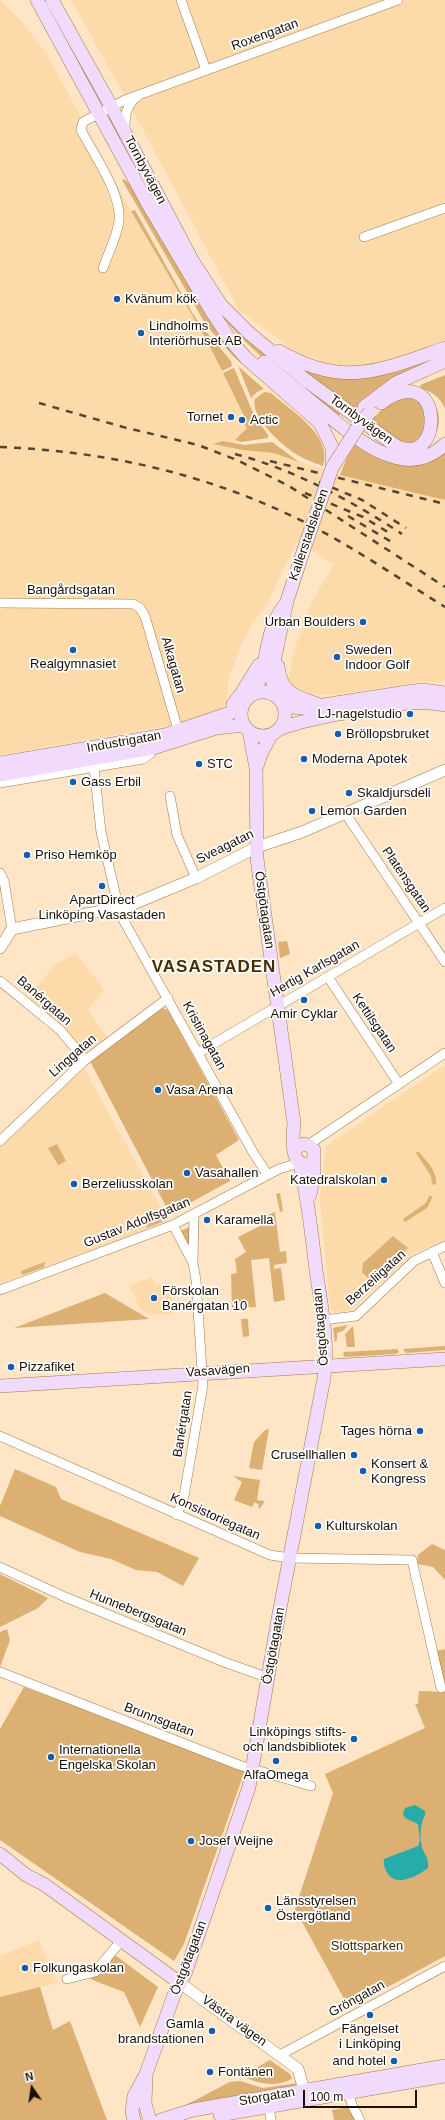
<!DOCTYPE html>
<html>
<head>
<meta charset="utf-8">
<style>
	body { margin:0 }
	#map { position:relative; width:445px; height:2120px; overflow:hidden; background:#fde5c6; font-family:Helvetica,sans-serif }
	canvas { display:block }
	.north { position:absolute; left:12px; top:2068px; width:40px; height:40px; -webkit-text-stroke:3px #fff; paint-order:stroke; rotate:347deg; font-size:11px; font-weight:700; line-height:16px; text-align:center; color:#1c0f00 }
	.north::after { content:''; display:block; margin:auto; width:14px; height:18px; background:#1c0f00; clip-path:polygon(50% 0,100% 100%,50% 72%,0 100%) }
	.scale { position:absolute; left:303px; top:2090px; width:114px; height:18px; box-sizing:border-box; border:2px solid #1c0f00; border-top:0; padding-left:5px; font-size:12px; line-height:14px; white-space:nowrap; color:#1c0f00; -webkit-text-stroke:3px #fff; paint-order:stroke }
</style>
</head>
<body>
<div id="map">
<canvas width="445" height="2120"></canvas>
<div class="north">N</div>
<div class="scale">100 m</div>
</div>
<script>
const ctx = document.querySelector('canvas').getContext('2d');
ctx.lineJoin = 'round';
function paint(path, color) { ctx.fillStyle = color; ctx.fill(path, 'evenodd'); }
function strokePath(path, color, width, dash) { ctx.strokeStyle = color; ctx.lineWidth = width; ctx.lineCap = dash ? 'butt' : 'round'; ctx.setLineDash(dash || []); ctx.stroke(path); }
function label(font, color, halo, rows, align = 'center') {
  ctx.font = font + ' Helvetica,sans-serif'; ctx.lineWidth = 3.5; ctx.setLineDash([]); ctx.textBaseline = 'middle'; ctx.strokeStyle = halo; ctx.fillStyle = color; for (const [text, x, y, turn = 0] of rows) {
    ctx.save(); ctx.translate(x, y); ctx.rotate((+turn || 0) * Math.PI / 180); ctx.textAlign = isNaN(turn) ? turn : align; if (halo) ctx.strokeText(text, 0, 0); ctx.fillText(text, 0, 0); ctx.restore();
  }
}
paint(new Path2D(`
	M0,0L21,21L47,54L131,211L206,339L247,422L245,425L247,428L233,443L223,441L214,444L243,450L274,453L340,475L445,500V679L443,681L438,683L427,681L333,695L297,694L288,684L293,654L311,603L334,565L297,541L267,604L251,626L239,650L228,681L226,705L214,713L183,723L0,755Z
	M71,0H445V342L389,361L359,367L327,364L296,352L239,310L133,111Z
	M76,953L104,990L88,1009L107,1038L89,1051H83L63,1028L29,999L53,966Z
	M445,1065V1240L413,1254L350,1311L333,1312L330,1307L320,1199L326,1146Z
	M84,1068L168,1221L0,1284V1146Z
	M152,1277L155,1285L172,1283L173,1314L151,1315L141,1310L129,1285Z
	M39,1940L57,1983L0,1997V1956Z`), '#fddaaa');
paint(new Path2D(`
	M124,179L133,187L143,204L197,300L220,335L310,419L315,427L233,356L206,325L122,180Z
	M135,210L193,314L202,327L231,361L232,366L222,371L206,339L131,211Z
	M213,303L244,337L341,413L337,418C296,384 241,347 213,303Z
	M445,351V357L366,401L355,411L279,355L329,376Z
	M234,368L254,415L268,435V438L241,442L235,440L247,428L245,425L247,422L223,373Z
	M239,368V367L264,389L257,392L251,398Z
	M445,375V409C441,398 433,392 422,389L420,385Z
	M264,392L271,393C291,411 333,435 323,466C312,462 300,458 290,450C278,441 250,415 255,399Z
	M401,397L433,402C442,415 441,428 431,440L405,445L368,424L385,406Z
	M223,441L244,445L272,442L299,462L274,453L243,450L213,444Z
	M353,442L368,451L445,450V500L340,475Z
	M287,941L290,954L280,958L278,942Z
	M162,1008L168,1010L239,1140L216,1155L230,1181L170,1214L90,1061Z
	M57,1144L66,1161L58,1165L48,1148Z
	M418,1151C426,1161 438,1171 436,1185L432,1184L431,1176L416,1153Z
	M280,1193L283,1211L280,1212L276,1194Z
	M429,1196H433L427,1208L405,1222L403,1219L426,1203Z
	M275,1212L280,1252L286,1251L287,1263L274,1265V1269L281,1268L285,1300L274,1302L269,1258L251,1260L256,1307L232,1308L231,1274L237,1273L235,1259L246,1252L238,1237L264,1224L261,1218Z
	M159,1217L162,1222L146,1228L148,1224Z
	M189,1227L192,1256L181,1231Z
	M393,1236L408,1248L376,1277L369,1279L362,1272L363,1263Z
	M45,1262L44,1267L22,1275L21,1271Z
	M105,1293L149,1319L14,1328Z
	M241,1319H248L249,1336L243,1337Z
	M348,1325L343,1331L337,1333V1340L335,1342L333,1328Z
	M353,1326L355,1347H347L345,1334Z
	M445,1346V1350L406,1353L403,1349Z
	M397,1349L399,1352L396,1354L345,1357L343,1355L344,1352Z
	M269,1429L262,1470L249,1468L254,1442L265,1430Z
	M15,1469L56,1487L61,1499L199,1558L183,1586L157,1572L136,1570L111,1559L80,1552L0,1516V1506Z
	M233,1476L260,1480L257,1500L265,1501L260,1508H258L259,1505L255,1502L252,1507L234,1500L242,1482Z
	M432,1544L445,1550V1580L433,1567L417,1564L418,1555Z
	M0,1574L48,1598L38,1608L0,1627Z
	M7,1629L10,1640L0,1667V1632Z
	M445,1649V1682H443L436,1651Z
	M24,1687L245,1770L184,1944L174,1961L0,1840V1729Z
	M419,1691L445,1692V1956L349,2008L295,1909L333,1793L325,1774L425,1728L415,1704H418Z
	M115,1955L158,1987L140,2027L124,1992L90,1979L105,1968Z
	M40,1987L53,2030L70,2021L107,2120H0V1997Z
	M270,2060L290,2074L292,2079C276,2087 260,2085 245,2077V2074Z
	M240,2081L263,2088L298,2083L299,2085L176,2110L230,2082Z
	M349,2107L356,2120H334L332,2110Z`), '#dbb072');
paint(new Path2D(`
	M415,1805L425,1811V1815C420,1824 419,1840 423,1850C426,1857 429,1859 428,1868C418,1876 397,1887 388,1874C385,1869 383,1865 384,1859L418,1846L420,1840L418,1824L405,1818L403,1814L405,1808Z`), '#28abab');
const minor = new Path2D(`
	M181,0L206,70
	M125,130C125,117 125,106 137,97
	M364,237L445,208
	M103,268C108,253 117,237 119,221C122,194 94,155 81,130L83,122L125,100L398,0
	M0,603L133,604L140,608L145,616L178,730
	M94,767L101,832L120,914L254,1154L268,1175
	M0,783L143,759L150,754L153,748
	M170,796L177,835L196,878
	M345,813L445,962
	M0,873L4,881L12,929
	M328,977L399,1084
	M0,981L60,1030L85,1060
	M198,1053L445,908
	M0,1141L84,1061L168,998
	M308,1145L445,1053
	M173,1225L193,1263
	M432,1252L445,1283
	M0,1290L173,1225L279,1169L299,1163
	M323,1320L356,1316L414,1261L445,1246
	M0,1436L270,1555L290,1558L412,1560L441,1688
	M177,1515L184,1496L203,1385L196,1280L193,1263L194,1214
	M0,1567L65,1597L224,1662L269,1678
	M0,1672L239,1765L311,1786
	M67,1979L95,1972L121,1941
	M280,2055L445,1966
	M349,2093L352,2105L360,2120
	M269,2107L271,2120`);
const tertiary = new Path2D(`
	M0,948L12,929L131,905L196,878L257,847L302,832L445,770
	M180,1983L298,2069L306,2097`);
const secondary = new Path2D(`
	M37,0L149,206L212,312L231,341L246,358L320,423L332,447V468
	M52,0L111,106L192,260L221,305L249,333L307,381L396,446C445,471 445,356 381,403
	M279,351C344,389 381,370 445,348
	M264,362C281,377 300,392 318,407C351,434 404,485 445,444
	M364,407L396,383L445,361
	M278,666C281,695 296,696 320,705
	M241 714a22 22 0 1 1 44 0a22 22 0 1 1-44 0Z
	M252,695C270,668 262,635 284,606
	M276,696L272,679L274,661L287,601L304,549
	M282,702L290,707L304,708L407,692L423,690L445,693
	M233,704L241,694L259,665
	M280,729C299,721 319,718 339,714C374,708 410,698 445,705
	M249,731L256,768L257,859L294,1123C293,1133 290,1163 304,1164C309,1165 312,1162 314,1158
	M0,763L165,735L233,712L243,704
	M257,766L261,754L271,735
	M0,775L153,748L216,728L244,725
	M295,1151L297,1147L304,1144L310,1146L314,1150V1173L310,1195
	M0,1386L445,1359
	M0,1854L26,1875L45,1885L180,1983
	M146,2074L145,2104L150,2120
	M220,2115L445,2076
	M134,2120L132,2112L134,2096L146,2074L174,1995L186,1971L249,1787L278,1619L324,1378C329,1342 321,1305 316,1270C312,1235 308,1199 300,1164
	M161,2120L193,2110L445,2066`);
strokePath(minor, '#a07c49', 10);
strokePath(tertiary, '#a07c49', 12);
strokePath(secondary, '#a07c49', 14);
strokePath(minor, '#fff', 9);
strokePath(tertiary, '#fff', 11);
strokePath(secondary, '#f2dafd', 13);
strokePath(new Path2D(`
	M39,403L123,427L198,445L237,460L289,486L445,587
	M0,447C102,451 199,472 292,516C346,542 395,576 445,607
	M235,454C293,469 352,501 402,534
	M270,461L445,504
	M319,482L362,500L406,528
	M305,493L363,517L391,534
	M348,516L395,544`), '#554633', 2.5, [7, 7]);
const secondaryBridge = new Path2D(`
	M304,549L332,468L358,427L370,412`);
strokePath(secondaryBridge, '#a07c49', 14, []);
strokePath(secondaryBridge, '#f2dafd', 13);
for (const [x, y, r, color] of [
	[117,299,4,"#155dac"],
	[141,333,4,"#155dac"],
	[231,417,4,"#155dac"],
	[242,420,4,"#155dac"],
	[363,622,4,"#155dac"],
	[73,650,4,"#155dac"],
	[337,657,4,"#155dac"],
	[410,714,4,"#155dac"],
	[338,734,4,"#155dac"],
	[304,759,4,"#155dac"],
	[199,764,4,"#155dac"],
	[73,782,4,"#155dac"],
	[349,793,4,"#155dac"],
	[312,811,4,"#155dac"],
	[27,855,4,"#155dac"],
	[102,886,4,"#155dac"],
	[304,1000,4,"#155dac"],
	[158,1090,4,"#155dac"],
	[187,1173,4,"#155dac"],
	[384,1180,4,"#155dac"],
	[74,1184,4,"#155dac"],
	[207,1220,4,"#155dac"],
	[154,1298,4,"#155dac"],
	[11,1367,4,"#155dac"],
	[420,1431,4,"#155dac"],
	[354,1455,4,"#155dac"],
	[363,1471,4,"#155dac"],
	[318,1526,4,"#155dac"],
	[354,1739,4,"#155dac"],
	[51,1757,4,"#155dac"],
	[276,1761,4,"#155dac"],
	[191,1841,4,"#155dac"],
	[268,1908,4,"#155dac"],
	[25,1968,4,"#155dac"],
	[370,2015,4,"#155dac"],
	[212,2031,4,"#155dac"],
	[394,2061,4,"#155dac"],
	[210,2072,4,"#155dac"]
]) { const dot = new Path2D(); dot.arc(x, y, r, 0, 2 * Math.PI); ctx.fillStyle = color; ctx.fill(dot); strokePath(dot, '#fff', 1.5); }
label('13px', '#1c0f00', '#fff', [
	["Roxengatan",265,35,-20],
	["Tornbyvägen",145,170,62],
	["Tornbyvägen",361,420,36],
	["Kallerstadsleden",309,535,-71],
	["Bangårdsgatan",71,590],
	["Alkagatan",173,665,74],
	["Industrigatan",124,742,-10],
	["Sveagatan",225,847,-26],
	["Platensgatan",406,880,56],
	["Östgötagatan",264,910,82],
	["Hertig Karlsgatan",315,969,-30],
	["Banérgatan",44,1001,41],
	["Kettilsgatan",374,1023,56],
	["Kristinagatan",204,1036,61],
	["Linggatan",73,1056,-41],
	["Gustav Adolfsgatan",137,1223,-22],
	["Berzeliigatan",376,1278,-42],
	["Östgötagatan",321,1327,-95],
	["Vasavägen",218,1371,-4],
	["Banérgatan",183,1424,-81],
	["Konsistoriegatan",215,1517,24],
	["Hunnebergsgatan",138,1613,22],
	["Östgötagatan",274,1646,-80],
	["Brunnsgatan",159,1720,21],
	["Östgötagatan",189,1958,-69],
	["Gröngatan",357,1999,-29],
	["Västra vägen",234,2021,36],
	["Storgatan",267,2097,-10]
]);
label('13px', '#1c0f00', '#fff', [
	["Kvänum kök",125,299],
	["Lindholms",149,326],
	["Interiörhuset AB",149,341],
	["Tornet",223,417,"right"],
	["Actic",250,420],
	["Urban Boulders",355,622,"right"],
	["Sweden",345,650],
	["Indoor Golf",345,665],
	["Realgymnasiet",73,664,"center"],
	["LJ-nagelstudio",402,714,"right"],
	["Bröllopsbruket",346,734],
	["Moderna Apotek",312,759],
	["STC",207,764],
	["Gass Erbil",81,782],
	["Skaldjursdeli",357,793],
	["Lemon Garden",320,811],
	["Priso Hemköp",35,855],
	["ApartDirect",102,900,"center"],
	["Linköping Vasastaden",102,915,"center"],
	["Amir Cyklar",304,1014,"center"],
	["Vasa Arena",166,1090],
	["Vasahallen",195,1173],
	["Katedralskolan",376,1180,"right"],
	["Berzeliusskolan",82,1184],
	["Karamella",215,1220],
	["Förskolan",162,1291],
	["Banérgatan 10",162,1306],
	["Pizzafiket",19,1367],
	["Tages hörna",412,1431,"right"],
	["Crusellhallen",346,1455,"right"],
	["Konsert &",371,1464],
	["Kongress",371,1479],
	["Kulturskolan",326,1526],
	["Linköpings stifts-",346,1732,"right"],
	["och landsbibliotek",346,1747,"right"],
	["Internationella",59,1750],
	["Engelska Skolan",59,1765],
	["AlfaOmega",276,1775,"center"],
	["Josef Weijne",199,1841],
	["Länsstyrelsen",276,1901],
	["Östergötland",276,1916],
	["Folkungaskolan",33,1968],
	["Gamla",204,2024,"right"],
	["brandstationen",204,2039,"right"],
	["Fängelset",370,2029,"center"],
	["i Linköping",370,2044,"center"],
	["and hotel",386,2061,"right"],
	["Fontänen",218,2072]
], 'left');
label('13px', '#3f2700', '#fff', [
	["Slottsparken",367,1946]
]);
ctx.letterSpacing = '1px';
label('bold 17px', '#462d02', '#fff', [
	["VASASTADEN",214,967]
]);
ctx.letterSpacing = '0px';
</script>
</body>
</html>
